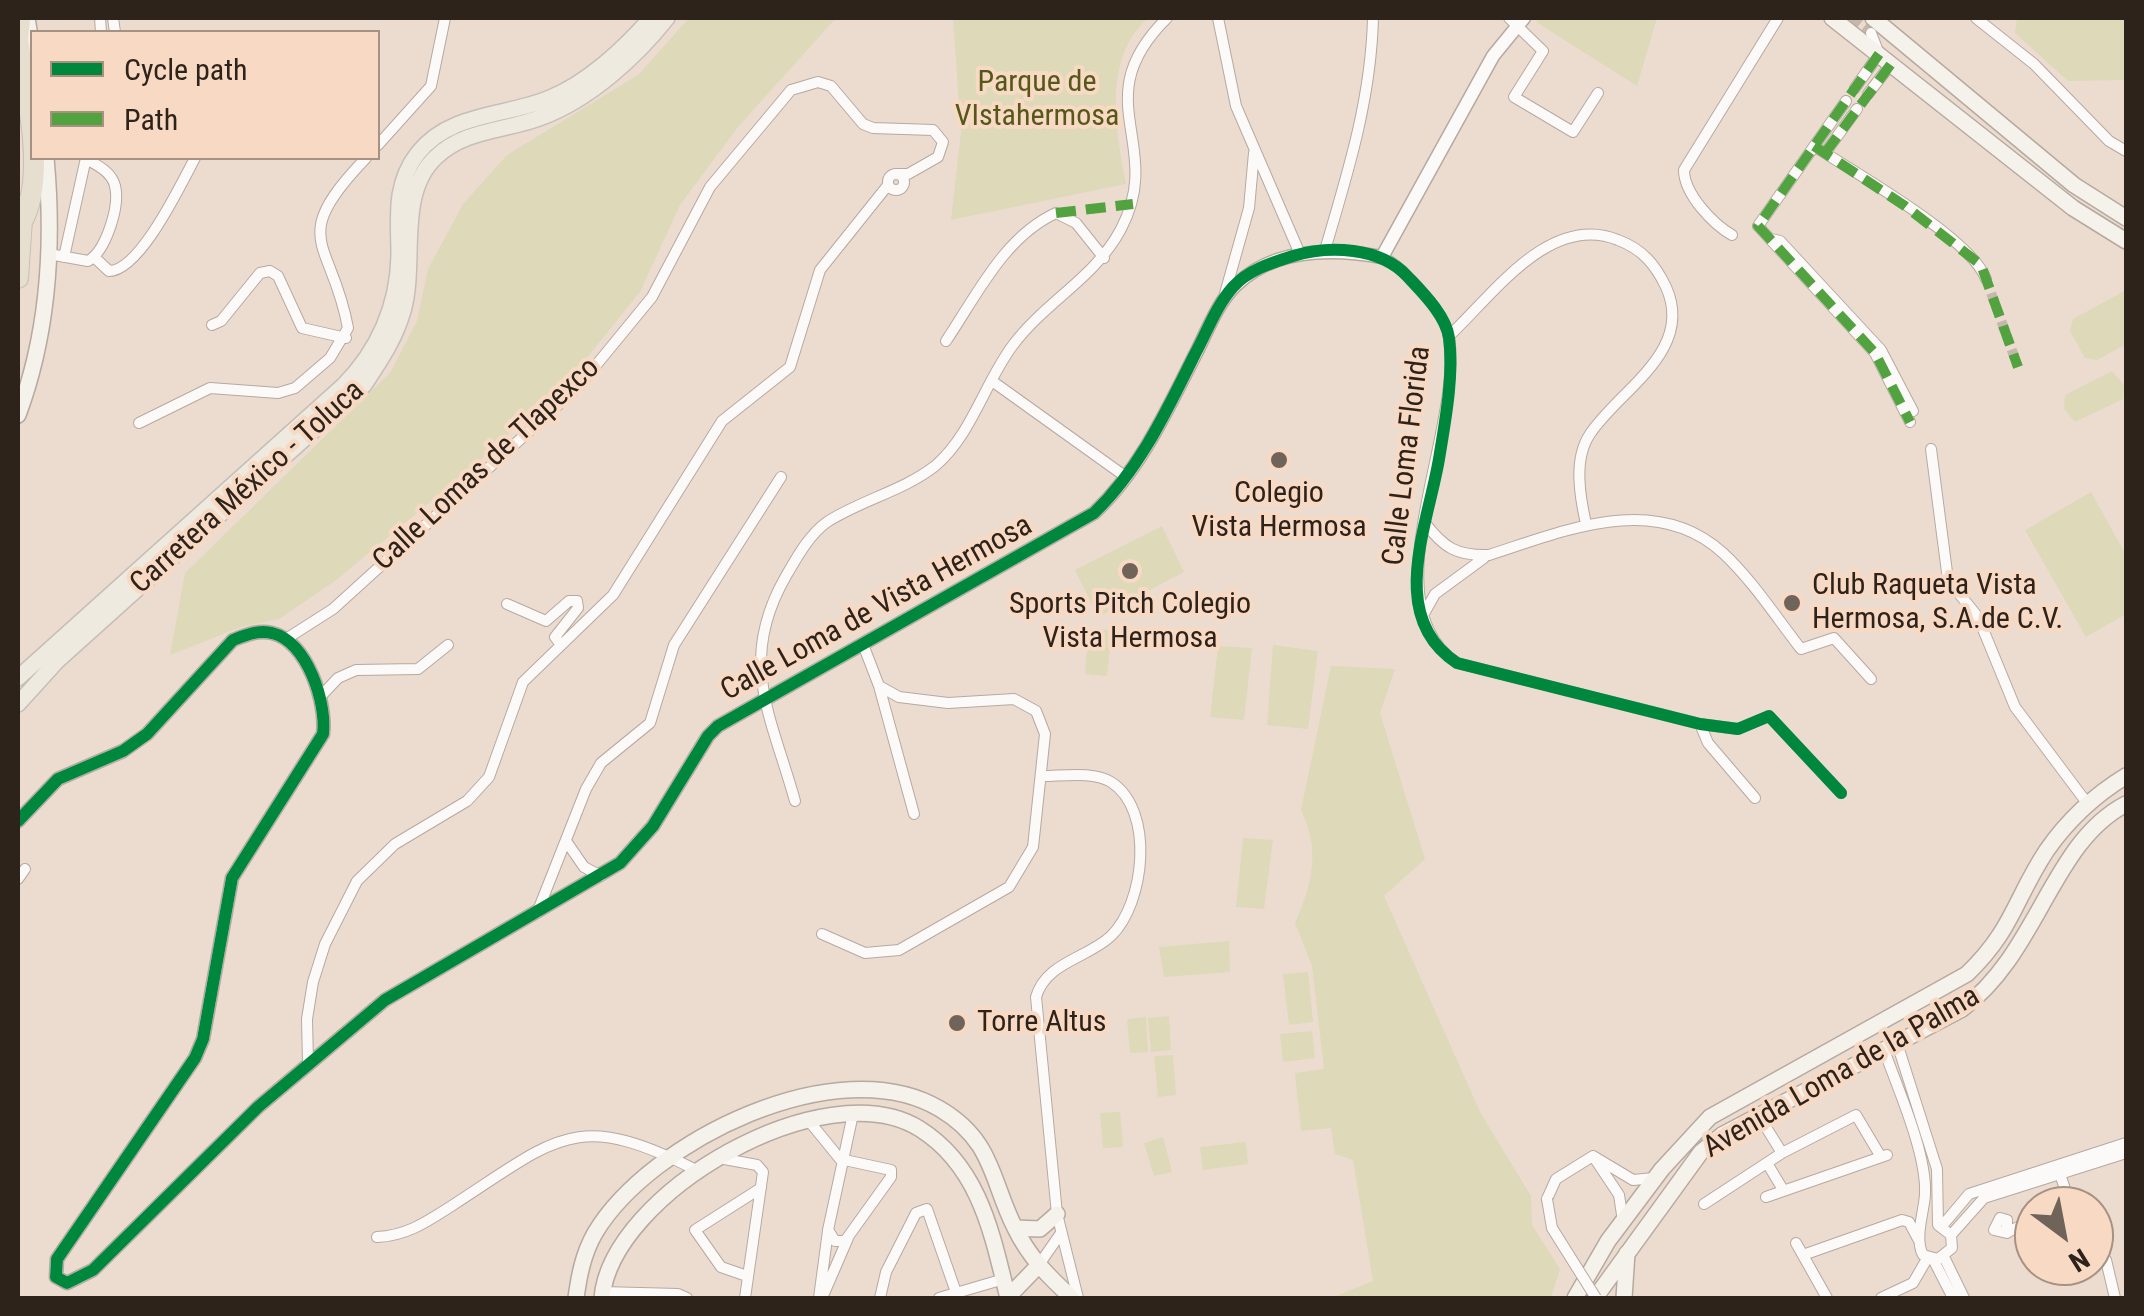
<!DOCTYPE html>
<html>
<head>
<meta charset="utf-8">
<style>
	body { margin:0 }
	#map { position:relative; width:2144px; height:1316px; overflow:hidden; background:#ecdcd0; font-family:"Roboto Condensed",sans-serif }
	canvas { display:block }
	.frame { position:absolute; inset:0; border:20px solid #2e231b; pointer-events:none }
	.legend { position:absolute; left:30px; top:30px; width:350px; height:130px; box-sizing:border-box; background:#f8dac4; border:2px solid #a79180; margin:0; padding:12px 18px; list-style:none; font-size:30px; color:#2e231b }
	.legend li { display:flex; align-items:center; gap:20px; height:50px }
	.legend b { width:50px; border:2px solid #a79180 }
	.north { position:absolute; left:2014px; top:1186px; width:100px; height:100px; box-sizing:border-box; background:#f8dac4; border:2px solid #a79180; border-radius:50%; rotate:148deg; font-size:28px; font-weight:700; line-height:40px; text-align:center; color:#2e231b }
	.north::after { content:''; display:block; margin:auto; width:35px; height:45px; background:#70645a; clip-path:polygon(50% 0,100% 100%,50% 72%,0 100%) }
</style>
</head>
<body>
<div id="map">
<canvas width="2144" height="1316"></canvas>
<div class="frame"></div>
<ul class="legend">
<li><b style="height:12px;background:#00873e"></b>Cycle path</li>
<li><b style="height:12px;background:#52a240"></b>Path</li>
</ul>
<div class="north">N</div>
</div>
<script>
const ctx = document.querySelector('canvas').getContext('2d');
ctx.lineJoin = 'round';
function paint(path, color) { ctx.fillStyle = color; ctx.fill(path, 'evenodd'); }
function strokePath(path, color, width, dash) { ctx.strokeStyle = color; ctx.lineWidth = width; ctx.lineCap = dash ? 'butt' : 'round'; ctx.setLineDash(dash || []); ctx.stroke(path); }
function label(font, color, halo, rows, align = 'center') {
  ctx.font = font + ' "Roboto Condensed",sans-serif'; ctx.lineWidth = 8; ctx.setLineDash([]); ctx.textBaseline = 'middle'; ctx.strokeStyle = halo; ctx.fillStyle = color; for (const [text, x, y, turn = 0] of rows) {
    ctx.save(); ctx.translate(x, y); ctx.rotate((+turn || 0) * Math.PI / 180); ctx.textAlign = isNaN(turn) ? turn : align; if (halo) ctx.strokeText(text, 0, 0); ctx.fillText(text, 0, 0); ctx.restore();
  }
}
paint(new Path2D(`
	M689,18H836L738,127L680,205L640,292L577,370L482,459L335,581L279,619L241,627L170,655L185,573L390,373L417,321L428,269L463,204L507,155L638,75Z
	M953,18H1148C1102,59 1116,131 1126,184L951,220L961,132Z
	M1540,18H1657L1637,86L1536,22Z
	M2017,18H2126V80L2068,81L2015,33Z
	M2126,290V344L2097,360L2085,358L2070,331L2073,319Z
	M2112,371L2124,385L2123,399L2075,422L2064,409L2065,395Z
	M2091,492L2126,555V614L2086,637L2025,530Z
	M1162,526L1184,572L1098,617L1075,570Z
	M1089,629L1112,630L1107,676L1085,674Z
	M1273,645L1318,651L1308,729L1267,725Z
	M1218,646L1252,648L1244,720L1210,717Z
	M1331,666L1395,669L1380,713L1425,859L1384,896L1480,1112L1531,1196L1532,1225L1560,1269L1551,1298H1331L1373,1281L1353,1160L1335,1154L1331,1128L1301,1131L1295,1073L1324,1069L1312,966L1295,923C1312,884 1321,851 1301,810Z
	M1243,838L1273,840L1264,909L1236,907Z
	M1229,941L1230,972L1164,977L1159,947Z
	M1308,972L1313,1022L1289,1025L1283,974Z
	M1169,1016L1171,1050L1151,1052L1148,1018Z
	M1146,1017L1148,1052L1130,1053L1127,1019Z
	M1312,1031L1315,1058L1283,1062L1280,1034Z
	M1173,1055L1176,1095L1158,1097L1154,1056Z
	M1120,1112L1123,1147L1103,1148L1100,1113Z
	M1163,1137L1172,1172L1154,1176L1144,1143Z
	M1246,1142L1248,1164L1203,1170L1200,1147Z`), '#ded9b9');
strokePath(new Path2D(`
	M1852,18L1871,33
	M1986,279L2018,367`), '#c6b7ac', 10, [10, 5]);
const minor = new Path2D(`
	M100,18L101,32
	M113,18L115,32
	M1218,18L1236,106L1300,254
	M1509,18L1543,51L1514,97L1573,132L1598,93
	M1976,18L2034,64L2109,141L2126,151
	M1855,88L1879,54L1871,33
	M1868,94L1891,64
	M1846,101L1758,226L1875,353L1910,422
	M378,145L431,86L445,18
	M1814,146C1855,173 1971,238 1986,279
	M1825,153L1857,109
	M888 182a8 8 0 1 1 16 0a8 8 0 1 1-16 0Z
	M1732,235C1713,224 1684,194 1684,170L1778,18
	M1771,239L1780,241L1881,350L1913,411
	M1325,250C1348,172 1371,99 1373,18
	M49,254L88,261C106,251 120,206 115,186C112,172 97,165 86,159
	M64,257L86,158
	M94,257L109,271C140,271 181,184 195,158
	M1382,257C1396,263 1406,275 1417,286C1429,300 1446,319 1449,337C1464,430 1367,604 1457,663L1700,724L1738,729L1769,716L1841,793
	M1224,297L1249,208L1254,153
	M212,325L221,321L260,273L270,271L278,276L302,328L346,338
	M1449,336C1493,295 1550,212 1618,240C1642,249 1655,264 1666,287C1695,351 1619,390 1590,434C1573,459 1580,497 1586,524
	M946,341C977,295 1004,237 1056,213L1076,223L1104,258
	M992,381L1126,477
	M139,423L210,388L278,393L295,388L330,358L348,328C332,239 286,241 366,158
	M1931,449L1948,580L1978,617L2015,707L2087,803
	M1425,523C1444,548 1457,556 1489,555C1564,531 1655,491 1723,553C1753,581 1776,617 1801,649L1834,638L1871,679
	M507,604L546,621L569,601H577L578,608L555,637L561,645
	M1422,617L1435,594L1484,558
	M286,639L333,609L579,386L652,297L710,187L791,90L818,82L831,86L863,124L873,128L933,130L943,142L938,157L908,174H898
	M879,686L914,814
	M320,697L338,678L356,670L418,669L448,645
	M1700,724L1708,743L1755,798
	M1042,776C1063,776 1093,771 1111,782C1155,810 1145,903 1111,936C1088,958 1046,962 1036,997L1057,1214L1078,1298
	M795,801C771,715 737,661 786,576C797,557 809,535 827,522C861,500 903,491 935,466C971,436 985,382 1013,345C1046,301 1095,278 1121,229C1166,143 1084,100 1167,18
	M566,841L584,867L601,876
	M18,879L25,869
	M537,913L586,789L601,763L650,723L674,645L781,477
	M822,934L865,953L899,950L1009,887L1033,847L1045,734L1036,711L1014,699L948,703L899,697L879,686L864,647
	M1884,1050C1898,1089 1927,1154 1925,1194C1924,1213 1914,1238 1923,1255L1938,1259L1952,1248L1951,1235L1938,1225L1937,1169L1897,1043
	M308,1063L307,1019L313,982L325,944L357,881L395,844L467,801L489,777L523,682L613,595L722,421L790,367L820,270L888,185
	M1759,1116L1782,1153
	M809,1121L840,1159L891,1170V1177L845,1241H835L828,1230L853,1114
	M1593,1156L1619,1195L1623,1221
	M719,1158L757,1165L763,1172L745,1298
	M1767,1163L1782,1188
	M2059,1171L2067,1195L2059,1206
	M1766,1197L1887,1155
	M1547,1199L1556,1179L1593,1156L1633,1180L1654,1178
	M1704,1204L1782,1153L1856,1115L1881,1157
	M2000,1218L2007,1220V1233L1994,1230Z
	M1942,1226L1969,1194L2126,1143
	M2008,1232L2034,1219
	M1951,1235L1984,1198L2126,1153
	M377,1237C407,1236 428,1221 453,1205C558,1137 576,1109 696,1170
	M1796,1243L1827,1298
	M2094,1245L2106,1260L2115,1298
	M1803,1255L1902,1220L1909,1222L1918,1239
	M1944,1257L1964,1298
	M1933,1259L1953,1298
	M1038,1266L1061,1233
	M747,1276L721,1267L695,1230L761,1188
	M602,1292L678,1294L687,1298
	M819,1298L828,1231
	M822,1298L848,1238
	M880,1298L886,1272L916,1213L927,1209L958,1298
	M939,1298L1004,1279
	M1881,1298L1913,1283L1928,1257`);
const tertiary = new Path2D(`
	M18,821L58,779L123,751L147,734L233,640C246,635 257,630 272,633C307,641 327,703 323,734L232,878L203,1039L195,1058L57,1259L56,1277L67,1283L93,1270L258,1107L385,1000L620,863L653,826L708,736L718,726L1094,513C1141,469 1168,408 1197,351C1208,329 1218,302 1236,285C1275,247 1333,248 1382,257L1493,56L1524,18`);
const secondary = new Path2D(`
	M27,18L32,48
	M1832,18L2073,208L2126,241
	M1873,18L2074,185L2126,218
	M18,415C49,332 54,245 46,158
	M1015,1228L1040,1229L1057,1214
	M1008,1297L1038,1266
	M576,1298C579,1276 583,1254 595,1233C650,1141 838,1048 940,1109C994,1141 991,1181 1015,1228C1029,1257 1049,1277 1072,1298
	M602,1298C611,1193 826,1069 920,1129C980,1167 992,1234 1008,1298
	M1575,1298L1608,1241L1662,1169L1710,1117L1967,974C2013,930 2015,898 2047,850C2068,820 2095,795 2126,776
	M1595,1298L1701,1152L1722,1135L1962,1009C2039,952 2051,843 2126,804
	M1624,1298L1627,1253`);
const primary = new Path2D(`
	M18,678L343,386C378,351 398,306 399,256C399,219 393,185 418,153C451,112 505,117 550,98C587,83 624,49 651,18
	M18,704L57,661L364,385C380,361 395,339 403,311C417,263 396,194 436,157C465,129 507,131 542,117C590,99 636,57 667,18`);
const motorway = new Path2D(`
	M18,39L20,18
	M18,40C26,92 46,171 24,218
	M18,278L23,205`);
strokePath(minor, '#b6a9a0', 12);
strokePath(tertiary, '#b6a9a0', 15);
strokePath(secondary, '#b6a9a0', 18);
strokePath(primary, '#c6beb8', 18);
strokePath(motorway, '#c6beb8', 22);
strokePath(minor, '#fcfaf8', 10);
strokePath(tertiary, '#fcfaf8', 12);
strokePath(secondary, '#f5f2ec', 15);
strokePath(primary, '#efeadf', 15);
strokePath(motorway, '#e6dfcf', 20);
const minorBridge = new Path2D(`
	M1547,1199L1552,1228L1596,1298`);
strokePath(minorBridge, '#b6a9a0', 12, []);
strokePath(minorBridge, '#fcfaf8', 10);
strokePath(new Path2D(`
	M1879,54L1758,226L1875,353L1910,422
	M1814,146L1905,206L1981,265L2018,367
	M1825,153L1891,64
	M1056,213L1133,204`), '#52a240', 10, [20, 10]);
strokePath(new Path2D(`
	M18,821L58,779L123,751L147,734L233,640C246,635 257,630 272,633C307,641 327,703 323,734L232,878L203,1039L195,1058L57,1259L56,1277L67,1283L93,1270L258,1107L385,1000L620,863L653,826L708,736L718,726L1094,513C1140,469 1167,410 1195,354C1207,332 1216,306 1233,287C1248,270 1271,263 1293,256C1329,245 1380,247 1407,276C1422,292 1446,315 1449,338C1454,376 1445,422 1439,459C1428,525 1386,617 1457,663L1700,724L1738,729L1769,716L1841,793`), '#00873e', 12);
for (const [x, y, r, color] of [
	[1279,460,10,"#70645a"],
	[1130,571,10,"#70645a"],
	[1792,603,10,"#70645a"],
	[957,1023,10,"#70645a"]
]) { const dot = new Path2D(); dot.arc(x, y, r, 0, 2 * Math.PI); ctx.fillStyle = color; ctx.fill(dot); strokePath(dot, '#f8dac4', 4); }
label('30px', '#555819', '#f8dac4', [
	["Parque de",1037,83],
	["VIstahermosa",1037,117]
]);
label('30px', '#2e231b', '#f8dac4', [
	["Calle Loma Florida",1408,456,-83],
	["Calle Lomas de Tlapexco",487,465,-43],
	["Carretera México - Toluca",248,488,-42],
	["Calle Loma de Vista Hermosa",877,609,-29],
	["Avenida Loma de la Palma",1842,1073,-30]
]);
label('30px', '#2e231b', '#f8dac4', [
	["Colegio",1279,494],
	["Vista Hermosa",1279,528],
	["Club Raqueta Vista",1812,586,"left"],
	["Hermosa, S.A.de C.V.",1812,620,"left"],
	["Sports Pitch Colegio",1130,605],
	["Vista Hermosa",1130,639],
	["Torre Altus",977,1023,"left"]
]);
</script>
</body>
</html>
